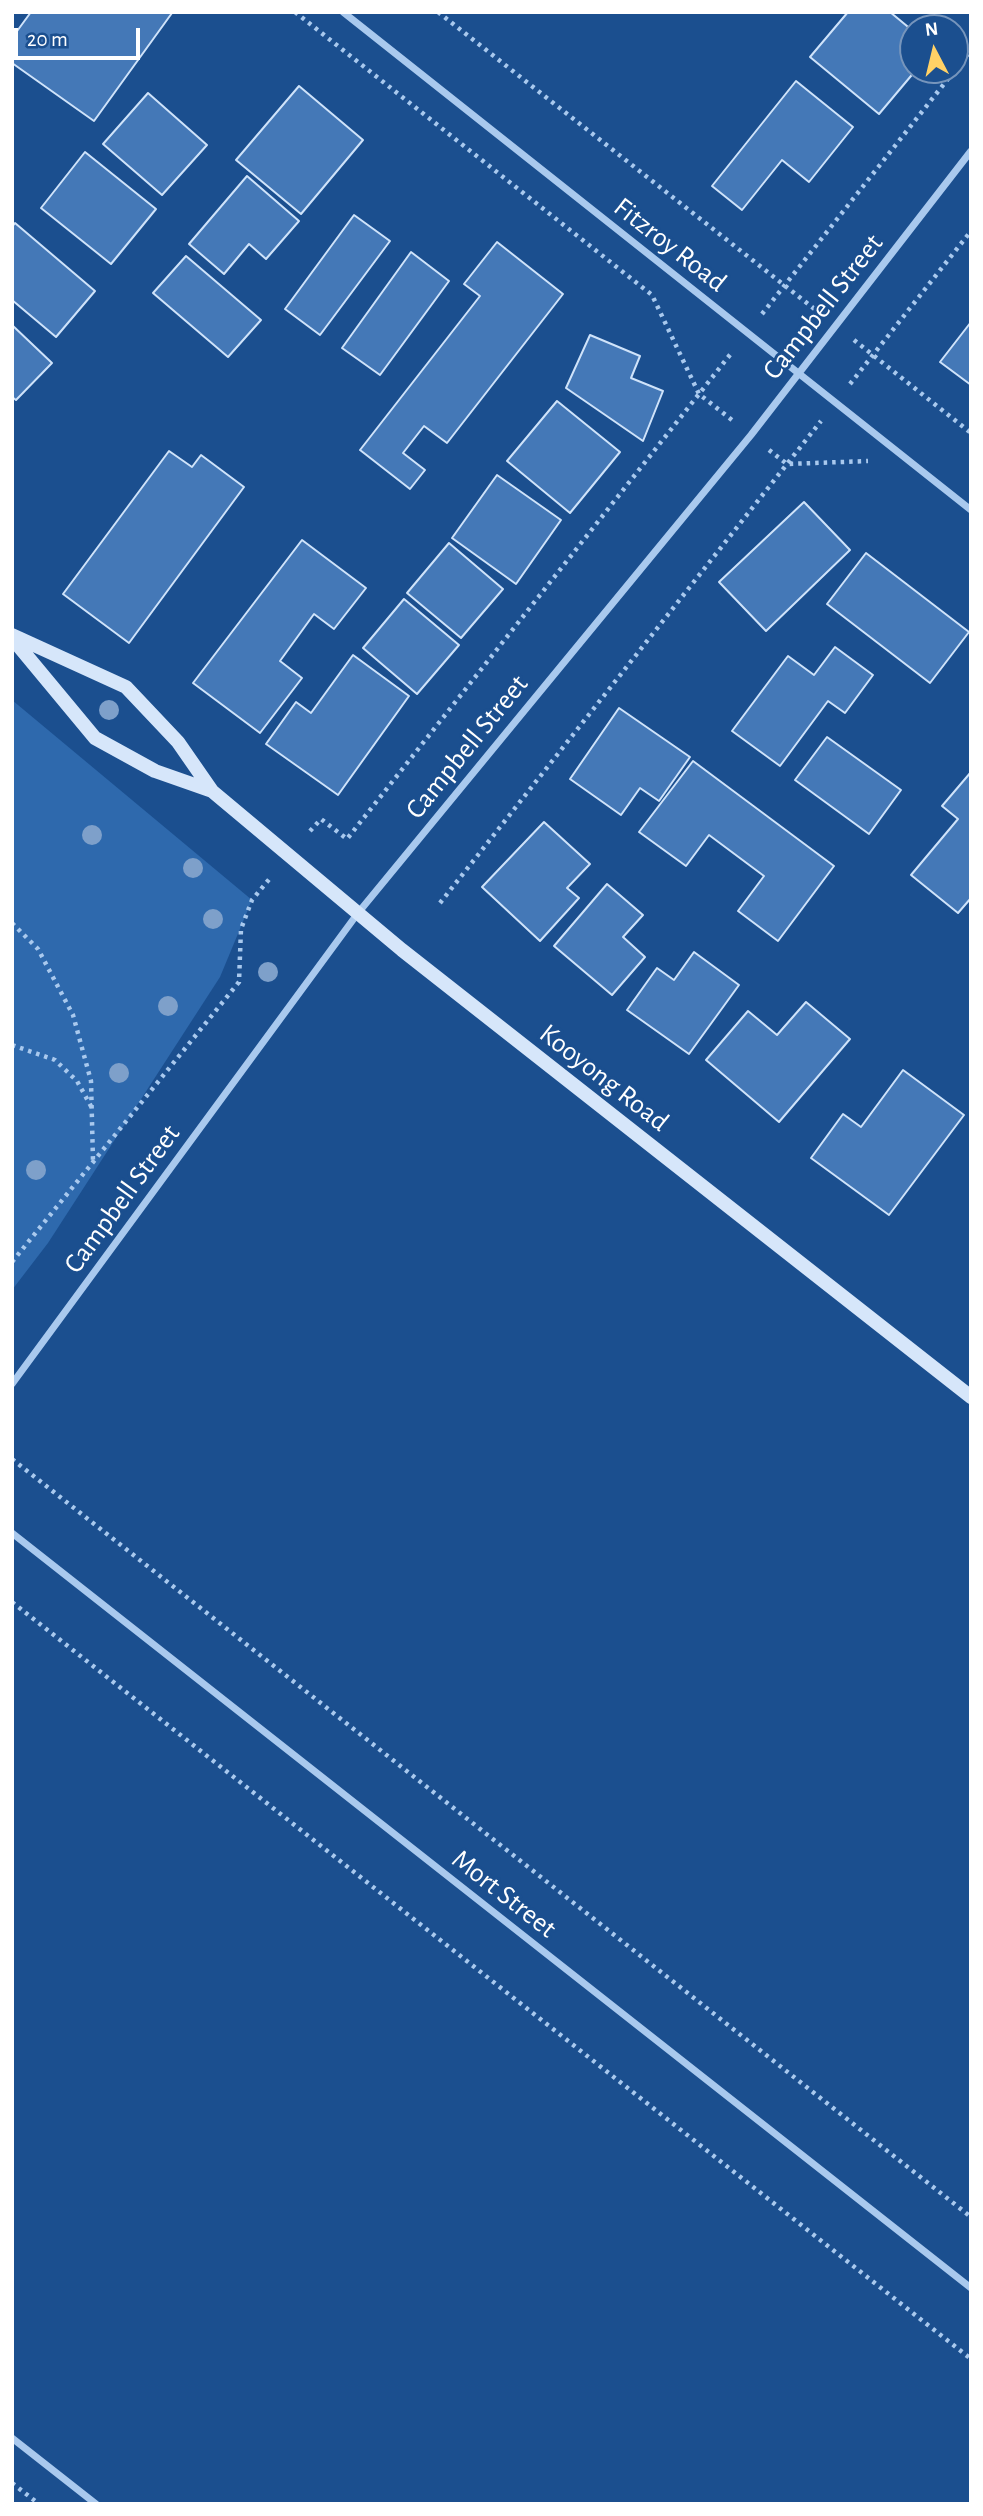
<!DOCTYPE html>
<html>
<head>
<meta charset="utf-8">
<style>
	body { margin:0 }
	#map { position:relative; width:983px; height:2516px; overflow:hidden; background:#1b4f8f; font-family:"Alegreya Sans",sans-serif }
	canvas { display:block }
	.frame { position:absolute; inset:0; border:14px solid #fff; pointer-events:none }
	.north { position:absolute; left:899px; top:14px; width:70px; height:70px; box-sizing:border-box; background:#1b4f8f; border:2px solid #7695bc; border-radius:50%; rotate:353deg; font-size:19px; font-weight:700; line-height:28px; text-align:center; color:#fff }
	.north::after { content:''; display:block; margin:auto; width:24px; height:32px; background:#ffd166; clip-path:polygon(50% 0,100% 100%,50% 72%,0 100%) }
	.scale { position:absolute; left:14px; top:28px; width:126px; height:32px; box-sizing:border-box; border:4px solid #fff; border-top:0; padding-left:9px; font-size:21px; line-height:24px; white-space:nowrap; color:#fff; -webkit-text-stroke:5px #1b4f8f; paint-order:stroke }
</style>
</head>
<body>
<div id="map">
<canvas width="983" height="2516"></canvas>
<div class="frame"></div>
<div class="north">N</div>
<div class="scale">20 m</div>
</div>
<script>
const ctx = document.querySelector('canvas').getContext('2d');
ctx.lineJoin = 'round';
function paint(path, color) { ctx.fillStyle = color; ctx.fill(path, 'evenodd'); }
function strokePath(path, color, width, dash) { ctx.strokeStyle = color; ctx.lineWidth = width; ctx.lineCap = dash ? 'butt' : 'round'; ctx.setLineDash(dash || []); ctx.stroke(path); }
function label(font, color, halo, rows, align = 'center') {
  ctx.font = font + ' "Alegreya Sans",sans-serif'; ctx.lineWidth = 6; ctx.setLineDash([]); ctx.textBaseline = 'middle'; ctx.strokeStyle = halo; ctx.fillStyle = color; for (const [text, x, y, turn = 0] of rows) {
    ctx.save(); ctx.translate(x, y); ctx.rotate((+turn || 0) * Math.PI / 180); ctx.textAlign = isNaN(turn) ? turn : align; if (halo) ctx.strokeText(text, 0, 0); ctx.fillText(text, 0, 0); ctx.restore();
  }
}
paint(new Path2D(`
	M12,700L252,900L220,977L48,1243L12,1290Z`), '#2e69ad');
const building = new Path2D(`
	M31,12H172V13L94,121L12,63V38Z
	M848,12H890L913,31V70H916L879,114L810,57Z
	M796,81L853,127L809,182L782,160L742,210L712,186Z
	M299,86L363,140L301,214L236,160Z
	M148,93L207,145L162,195L103,144Z
	M85,152L156,209L111,264L41,208Z
	M247,176L299,221L266,259L249,244L224,274L189,244Z
	M354,215L390,241L320,335L285,309Z
	M15,223L95,291L56,337L12,300V227Z
	M497,242L563,294L447,443L424,426L403,453L425,470L410,489L360,450L480,296L464,284Z
	M411,252L449,281L380,375L342,348Z
	M186,256L261,320L228,357L153,293Z
	M971,322V385L940,362Z
	M12,325L52,363L16,400L12,397Z
	M590,335L640,356L631,378L663,391L643,441L566,388Z
	M557,401L620,452L570,513L507,461Z
	M169,451L192,467L201,455L244,487L129,643L63,594Z
	M497,475L561,520L516,584L452,538Z
	M804,502L850,550L766,631L719,582Z
	M302,540L366,588L334,629L314,614L280,661L302,678L260,733L193,683Z
	M449,543L503,589L461,638L407,593Z
	M866,553L969,632L930,683L827,604Z
	M404,599L459,645L417,694L363,648Z
	M835,647L873,675L845,713L828,701L780,766L732,731L788,656L814,675Z
	M353,655L409,696L338,795L266,744L296,702L311,713Z
	M619,708L690,757L659,801L640,788L621,815L570,779Z
	M827,737L901,790L869,834L795,780Z
	M693,761L834,866L778,941L738,911L764,876L709,835L686,866L639,832Z
	M971,772V898L958,913L911,875L958,819L942,806Z
	M544,822L590,864L567,888L579,898L540,941L482,887Z
	M607,884L643,915L623,937L645,957L612,995L554,946Z
	M694,952L739,985L689,1054L627,1010L657,968L674,980Z
	M806,1002L850,1039L779,1122L706,1060L748,1011L777,1035Z
	M903,1070L964,1115L889,1215L811,1158L843,1114L861,1127Z`);
paint(building, '#4478b7');
strokePath(building, '#cfe3fa', 2);
strokePath(new Path2D(`
	M295,12L652,295L699,394L732,420
	M438,12L817,311
	M955,70L971,50
	M762,314L955,70
	M854,340L971,433
	M850,384L971,231
	M769,450L787,464L868,461
	M310,831L321,819L347,839L733,351
	M440,903L821,421
	M12,923L38,949L73,1015L91,1081L93,1161
	M12,1045L55,1060L77,1081L92,1108
	M12,1262L239,982L241,929L252,900L271,877
	M12,1459L971,2217
	M12,1602L971,2359
	M12,2483L39,2504`), '#a9c9ee', 4.5, [3.5, 5]);
strokePath(new Path2D(`
	M343,12L971,510
	M12,1384L358,913L751,435L971,151
	M12,1533L971,2288
	M12,2438L96,2504`), '#a9c9ee', 7);
strokePath(new Path2D(`
	M12,635L126,687L178,742L212,791L402,950L971,1397
	M12,638L95,738L155,771L212,791`), '#d6e6fa', 14);
ctx.fillStyle = '#7ea0ca';
for (const [x, y] of [
	[109,710],
	[92,835],
	[193,868],
	[213,919],
	[268,972],
	[168,1006],
	[119,1073],
	[36,1170]
]) { ctx.beginPath(); ctx.arc(x, y, 10, 0, 2 * Math.PI); ctx.fill(); }
label('28px', '#fff', '#1b4f8f', [
	["Fitzroy Road",670,245,38],
	["Campbell Street",823,307,-52],
	["Campbell Street",467,747,-51],
	["Kooyong Road",604,1078,38],
	["Campbell Street",122,1199,-54],
	["Mort Street",504,1894,38]
]);
</script>
</body>
</html>
